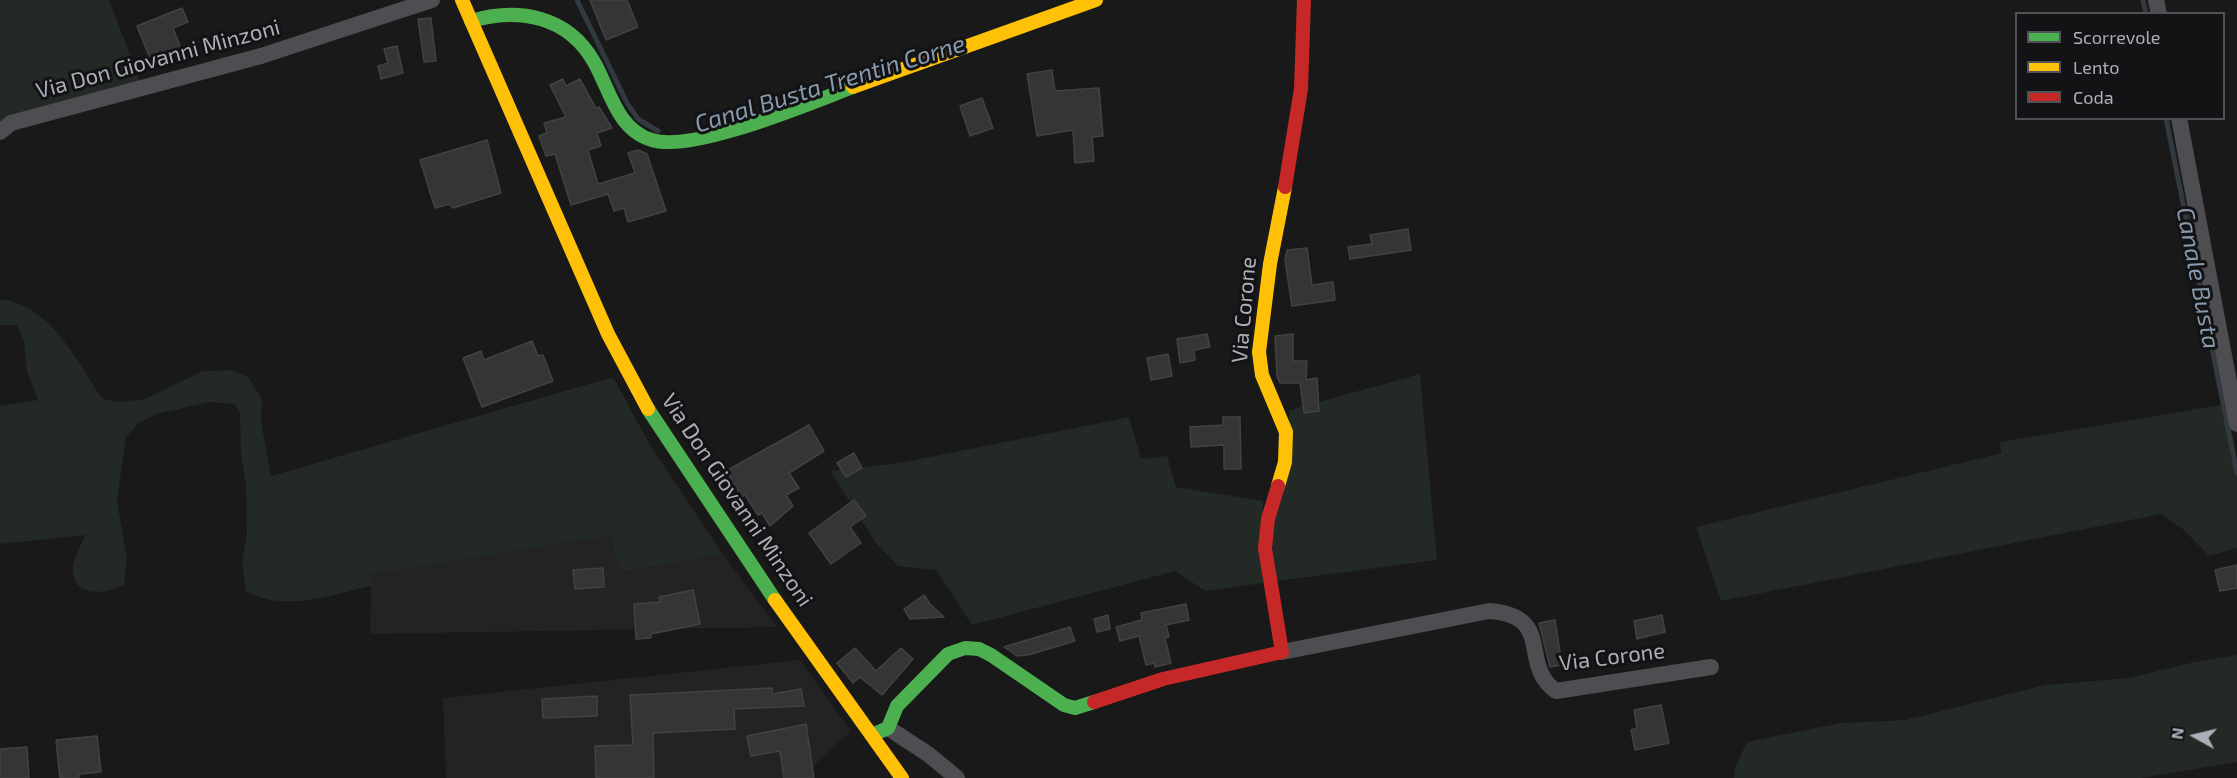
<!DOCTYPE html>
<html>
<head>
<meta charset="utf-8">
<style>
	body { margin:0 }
	#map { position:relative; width:2237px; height:778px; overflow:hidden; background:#191919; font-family:"Exo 2",sans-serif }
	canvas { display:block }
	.legend { position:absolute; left:2015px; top:12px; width:210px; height:108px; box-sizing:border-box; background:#131315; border:2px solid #505156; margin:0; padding:8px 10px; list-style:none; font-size:18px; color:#acafb8 }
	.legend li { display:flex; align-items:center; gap:12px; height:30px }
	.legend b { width:30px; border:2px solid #505156 }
	.north { position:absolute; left:2165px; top:706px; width:60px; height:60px; -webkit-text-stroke:4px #131315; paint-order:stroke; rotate:278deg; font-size:16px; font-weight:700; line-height:24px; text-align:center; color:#acafb8 }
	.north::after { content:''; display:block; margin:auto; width:21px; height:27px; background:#acafb8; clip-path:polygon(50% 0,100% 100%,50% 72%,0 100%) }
</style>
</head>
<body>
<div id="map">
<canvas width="2237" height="778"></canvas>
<ul class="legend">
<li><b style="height:8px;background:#4caf50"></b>Scorrevole</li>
<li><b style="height:8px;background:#ffc107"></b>Lento</li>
<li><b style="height:8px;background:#c62828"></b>Coda</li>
</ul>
<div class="north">N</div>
</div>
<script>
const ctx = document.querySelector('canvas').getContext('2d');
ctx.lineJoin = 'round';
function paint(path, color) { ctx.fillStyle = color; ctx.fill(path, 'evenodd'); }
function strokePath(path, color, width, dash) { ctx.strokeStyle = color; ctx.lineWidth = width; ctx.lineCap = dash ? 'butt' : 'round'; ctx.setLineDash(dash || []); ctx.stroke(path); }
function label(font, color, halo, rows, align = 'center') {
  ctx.font = font + ' "Exo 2",sans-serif'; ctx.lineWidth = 6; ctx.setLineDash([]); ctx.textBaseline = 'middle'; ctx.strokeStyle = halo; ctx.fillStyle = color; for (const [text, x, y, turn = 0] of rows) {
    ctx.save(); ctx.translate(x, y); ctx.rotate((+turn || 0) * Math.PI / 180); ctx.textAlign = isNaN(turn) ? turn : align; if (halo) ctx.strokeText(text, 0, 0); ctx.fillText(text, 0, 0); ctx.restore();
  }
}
paint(new Path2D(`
	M610,536L621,572L723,554L777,627L370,634L371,574Z
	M800,660L851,731L800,778H446L443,698Z`), '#232325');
paint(new Path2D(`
	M0,0H109L141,83L0,125Z
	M0,299C52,305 76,361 103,399L120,402L145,399L203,371L230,370L248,377L262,399L261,422L271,476L613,377L650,445L723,554L621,572L610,536L372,574L371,586C329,595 286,613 246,591L242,562L247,535L246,484L241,455L240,412L234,404L209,402L156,414L139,423L126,437L117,501L127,559L124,584C110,594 77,598 73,574C71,560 81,547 85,535L0,544V406L38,400L27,371L24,342L17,325H0Z
	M1420,374L1437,560L1277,581L1272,540L1290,410Z
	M2226,404L2237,460V548L2209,556L2184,530L2161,514L1721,601L1696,527L2002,453L1999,442Z
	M1129,417L1141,459L1167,456L1176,487L1263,501V583L1205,591L1175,571L972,625L936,570L898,566L876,543L830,471L899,463Z
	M2237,655V762L2141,778H1734L1735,768L1747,742L1842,723L1906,720L2045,685L2129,678L2195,662Z`), '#232924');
strokePath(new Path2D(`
	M577,0L627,103L638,119L658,131
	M2143,0L2146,14
	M2166,118L2237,473`), '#32393f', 5);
const building = new Path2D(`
	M590,0H627L638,27L606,40Z
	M182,8L188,22L173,28L184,56L154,68L137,26Z
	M431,18L436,61L424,62L418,19Z
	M397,46L403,73L381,79L378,66L388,63L384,49Z
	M1052,70L1055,91L1099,88L1103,136L1092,137L1094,161L1075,163L1073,130L1037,136L1027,74Z
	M563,79L566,86L580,79L596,108L599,107L612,128L597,133L601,146L588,150L598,184L635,173L628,153L638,150L647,154L666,211L628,222L624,208L614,211L608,194L571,205L555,154L546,156L539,136L547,133L544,123L566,117L550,85Z
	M982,98L993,128L970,136L960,106Z
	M487,140L501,193L453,208L449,204L435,208L420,160Z
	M1408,229L1411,250L1350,259L1348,247L1372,244L1370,235Z
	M1307,248L1312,285L1333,282L1335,300L1292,306L1285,260L1287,250Z
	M1207,334L1210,347L1194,350L1195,360L1180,363L1177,339Z
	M1293,334V361H1307L1306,380L1317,378L1319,411L1304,413L1300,383H1280L1277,376L1275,336Z
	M532,341L538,356L543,355L553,381L482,407L463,358L481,351L484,360Z
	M1168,354L1172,376L1151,380L1147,358Z
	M1223,417H1240L1241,469H1224V445L1191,447L1190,427L1223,425Z
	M809,425L824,451L789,473L799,488L786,495L793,506L770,526L762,513L758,515L745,495L742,497L726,471Z
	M854,453L862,468L846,477L837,463Z
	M854,500L866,516L850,527L861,543L831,564L809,533Z
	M2237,565V588L2220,591L2215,570Z
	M603,568L604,587L575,589L573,570Z
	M693,590L700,624L651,634V638L636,639L634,604L660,602L659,597Z
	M924,595L930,604L944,617L910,619L904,609Z
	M1186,604L1189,620L1166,625L1169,637L1165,638L1171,663L1155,667L1154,663L1146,665L1139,636L1120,641L1116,627L1142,620L1141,613Z
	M1108,615L1110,629L1097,632L1094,619Z
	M1662,615L1665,632L1637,639L1634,621Z
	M1555,620L1562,665L1550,667L1539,623Z
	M1070,627L1075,641L1028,655L1017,656L1004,647Z
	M855,648L876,671L901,648L913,659L882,695L860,677L853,683L837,663Z
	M772,688V694L801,689L804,706L734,709L735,729L653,733L654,778H596L595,746L633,745L630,695Z
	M597,696V716L543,718L542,699Z
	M1661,705L1669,743L1635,750L1631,730L1637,728L1634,710Z
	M806,724L814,778H784L780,751L751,756L747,736Z
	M97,736L101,772L79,774V778H60L56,740Z
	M27,747L29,778H0V749Z`);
paint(building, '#353536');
strokePath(building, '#424245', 1.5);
strokePath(new Path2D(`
	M2156,0L2159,14
	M2179,118L2237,424
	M0,132L11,123L261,56L432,0
	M1282,652L1489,611C1556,616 1518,664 1556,691L1711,667
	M888,728L928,754L957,778`), '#4e4e52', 16);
strokePath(new Path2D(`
	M471,21C519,7 568,16 594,62C610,90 617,130 652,140C693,153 810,103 853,87
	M648,409L775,600
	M872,735L888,728L897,706L948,654L965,648L979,649L991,655L1064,705L1075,708L1094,702`), '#4caf50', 14);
strokePath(new Path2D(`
	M462,0L608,334L648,409
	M853,87L1096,0
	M1278,486L1285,462L1286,432L1262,375L1259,352L1270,264L1285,187
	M775,600L902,778`), '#ffc107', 14);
strokePath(new Path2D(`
	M1285,187L1301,89L1304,0
	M1094,702L1163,679L1282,652L1265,548L1268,519L1278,486`), '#c62828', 14);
label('22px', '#acafb8', '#131315', [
	["Via Don Giovanni Minzoni",158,59,-15],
	["Via Corone",1244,310,-85],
	["Via Don Giovanni Minzoni",737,500,56],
	["Via Corone",1612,657,-7]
]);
label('italic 24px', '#889bae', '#131315', [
	["Canal Busta Trentin Corne",830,84,-17],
	["Canale Busta",2198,278,79]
]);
</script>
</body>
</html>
